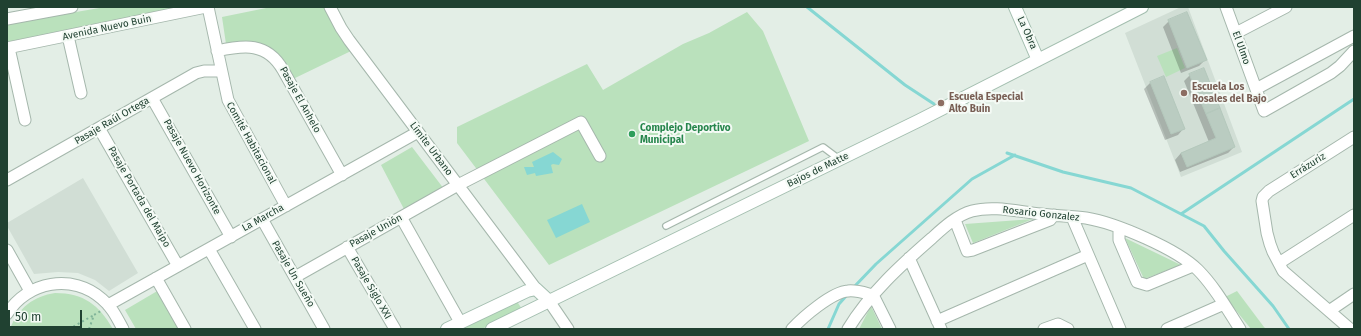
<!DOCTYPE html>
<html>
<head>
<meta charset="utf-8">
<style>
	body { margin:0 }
	#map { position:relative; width:1361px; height:336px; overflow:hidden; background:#e3eee6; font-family:"Fira Sans",sans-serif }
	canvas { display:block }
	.frame { position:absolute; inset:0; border:8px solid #204131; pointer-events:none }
	.scale { position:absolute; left:8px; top:310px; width:74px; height:18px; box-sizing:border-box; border:2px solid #204131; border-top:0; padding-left:5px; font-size:12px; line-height:14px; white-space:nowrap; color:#204131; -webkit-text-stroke:3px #f4faf5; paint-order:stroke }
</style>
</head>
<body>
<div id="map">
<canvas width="1361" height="336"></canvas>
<div class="frame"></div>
<div class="scale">50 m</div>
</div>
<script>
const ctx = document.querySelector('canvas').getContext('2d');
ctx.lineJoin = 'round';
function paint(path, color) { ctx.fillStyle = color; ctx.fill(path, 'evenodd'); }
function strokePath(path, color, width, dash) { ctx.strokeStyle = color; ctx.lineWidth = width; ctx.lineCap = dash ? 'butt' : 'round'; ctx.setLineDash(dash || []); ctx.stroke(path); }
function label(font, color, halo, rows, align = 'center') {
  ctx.font = font + ' "Fira Sans",sans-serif'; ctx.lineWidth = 4; ctx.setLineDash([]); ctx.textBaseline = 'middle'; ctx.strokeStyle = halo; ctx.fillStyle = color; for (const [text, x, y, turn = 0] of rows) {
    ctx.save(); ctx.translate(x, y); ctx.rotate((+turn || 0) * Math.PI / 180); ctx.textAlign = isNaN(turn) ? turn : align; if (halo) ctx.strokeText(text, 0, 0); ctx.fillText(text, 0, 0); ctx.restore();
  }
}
paint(new Path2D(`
	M1181,7H1188L1242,152L1181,177L1125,33Z
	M83,178L138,273L109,291L95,280L78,273L58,272L34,274L7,226V223Z`), '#d1ded5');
paint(new Path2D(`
	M105,7H184L7,42V24Z
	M271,7H324L351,51L293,79C287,70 282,57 273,50C264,42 239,45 226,44L222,17Z
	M747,12L763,31L809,141L549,265L457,143V127L587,64L603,90L683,44L709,33Z
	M1177,48L1185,68L1166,77L1157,56Z
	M412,147L444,189L405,211L381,165Z
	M1033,219L973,243L965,224Z
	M1125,238L1181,265L1144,279Z
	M159,290L180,329H136L125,310Z
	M1237,291L1264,327L1266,329H1251L1225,297Z
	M55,293C84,293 99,305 113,329H10C18,308 34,296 55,293Z
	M516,300L522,309L482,329H457Z
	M871,306L882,329H859Z`), '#bae1bc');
paint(new Path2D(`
	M553,152L562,159L559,165L553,164L551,165L553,173L536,176L535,173L527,175L524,167H534L532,162Z
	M582,204L590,222L556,238L547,220Z`), '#86d7d3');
paint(new Path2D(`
	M1169,21L1205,60L1199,66L1181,73L1163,27Z
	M1190,75L1234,147L1228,153L1180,172L1175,160L1181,153L1209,142L1184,81Z
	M1163,78L1184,128L1178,135L1165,140L1144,89L1150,83Z`), '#0003');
strokePath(new Path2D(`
	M807,7L905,85L934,104
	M1007,153L1063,172L1131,188L1204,226L1224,251L1273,306L1289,329
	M1181,214L1354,99
	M853,288L876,264L972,179L1015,155
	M828,329L839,304L847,295`), '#86d7d3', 3);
const building = new Path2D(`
	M1187,12L1207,60L1187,68L1168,20Z
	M1204,68L1220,108L1206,114L1189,74Z
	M1164,76L1185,129L1171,134L1150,82Z
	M1220,108L1235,147L1187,167L1181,153L1216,138L1206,114Z`);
paint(building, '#baccc1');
strokePath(building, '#b4c8bc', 1);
const lane = new Path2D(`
	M666,226L823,147L839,159`);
const street = new Path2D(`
	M208,7L228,100L286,206
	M330,7L341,28L349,40L536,289
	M1226,7L1264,111L1331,73L1340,66L1354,51
	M7,19L72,7
	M1236,33L1286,7
	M68,36L81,93
	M7,48L206,7
	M9,48L25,120
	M217,51C244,45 267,42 283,70L342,175
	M1256,89L1354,36
	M152,98L231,237
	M99,128L178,266
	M7,180L196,73L204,71H221
	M401,217L460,322
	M1072,217L1120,329
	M262,219L324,329
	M955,220L967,251L973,250L1050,220L1054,215
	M1119,228V240L1137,282L1147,285L1193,266
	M347,247L395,329
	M209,249L255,329
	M7,250L30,291
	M909,258L941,329
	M1279,263L1354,215
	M295,277L458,185L581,122L600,156
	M156,278L185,329
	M549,301L568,329
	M108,305L418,132
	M1329,311L1354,294
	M7,314C27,281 73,273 102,299C112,307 117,318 123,329
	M937,321L1088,255
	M792,329C803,317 832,292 848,291C856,290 865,293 873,295L890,329
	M848,329C870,293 901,265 932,238C943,228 957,215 972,211C994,205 1019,212 1041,214C1056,216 1071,216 1086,218C1116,223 1177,249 1198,270C1215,287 1227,309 1240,329
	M1044,329L1058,324L1068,329
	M1167,329L1224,304
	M1350,329L1283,271L1273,252L1270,244L1267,233L1262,201L1263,197L1269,191L1354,137`);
const secondary = new Path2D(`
	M1015,7L1038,60
	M447,329L527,291L536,289L549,301
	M492,329L920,120L1142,7`);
strokePath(lane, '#a5b7ac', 8);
strokePath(street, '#a5b7ac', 13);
strokePath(secondary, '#a3beaf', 14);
strokePath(new Path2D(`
	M69,329L94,315
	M89,329L94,315L101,311`), '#80b499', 2, [2, 3]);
strokePath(lane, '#fff', 5.5);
strokePath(street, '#fff', 11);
strokePath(secondary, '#fff', 12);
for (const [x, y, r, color] of [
	[1184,93,4,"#8d6e63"],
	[941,103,4,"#8d6e63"],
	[632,134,4,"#2e9e5b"]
]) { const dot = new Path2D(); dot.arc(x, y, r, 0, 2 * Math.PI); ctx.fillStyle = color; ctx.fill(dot); strokePath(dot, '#f4faf5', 1.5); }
label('10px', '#204131', '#f4faf5', [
	["Avenida Nuevo Buin",107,28,-12],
	["La Obra",1027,33,66],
	["El Ulmo",1241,48,70],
	["Pasaje El Anhelo",300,100,61],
	["Pasaje Raúl Ortega",112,121,-30],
	["Comité Habitacional",251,143,61],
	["Límite Urbano",431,149,53],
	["Errázuriz",1308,166,-32],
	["Pasaje Nuevo Horizonte",192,167,61],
	["Bajos de Matte",818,170,-26],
	["Pasaje Portada del Maipo",139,197,60],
	["Rosario Gonzalez",1041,214,6],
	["La Marcha",263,218,-29],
	["Pasaje Unión",376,231,-29],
	["Pasaje Un Sueño",293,274,60],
	["Pasaje Siglo XXI",371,288,60]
]);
label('bold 10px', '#785e54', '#f4faf5', [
	["Escuela Los",1192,87],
	["Rosales del Bajo",1192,99],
	["Escuela Especial",949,97],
	["Alto Buin",949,109]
], 'left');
label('bold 10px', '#27864d', '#f4faf5', [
	["Complejo Deportivo",640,128],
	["Municipal",640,140]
], 'left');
</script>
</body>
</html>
